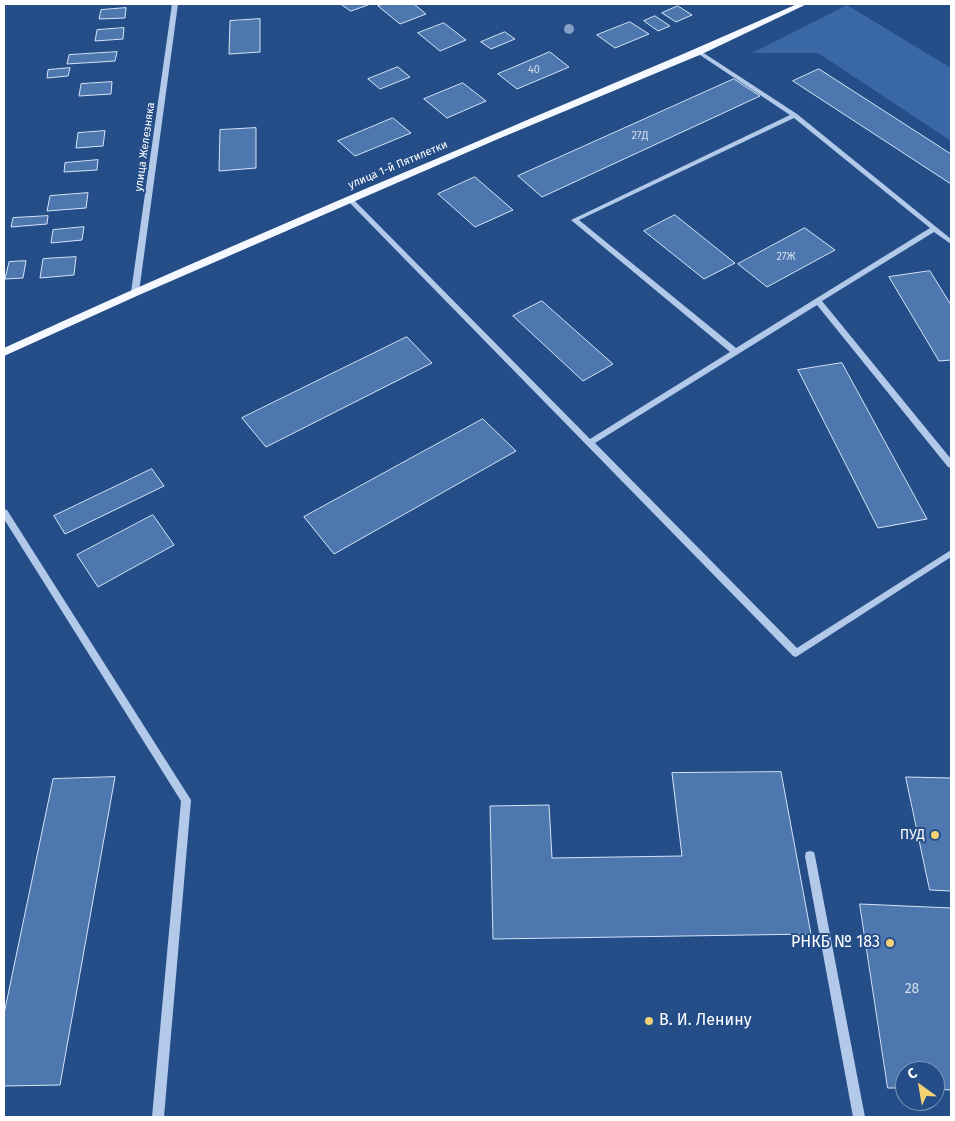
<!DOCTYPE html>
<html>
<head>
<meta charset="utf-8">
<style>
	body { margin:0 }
	#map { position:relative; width:955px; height:1121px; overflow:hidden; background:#254e88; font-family:"Fira Sans",sans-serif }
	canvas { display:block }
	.frame { position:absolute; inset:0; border:5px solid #fff; pointer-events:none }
	.north { position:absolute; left:895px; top:1061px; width:50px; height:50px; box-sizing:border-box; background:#254e88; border:1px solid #7c95b8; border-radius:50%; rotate:328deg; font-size:14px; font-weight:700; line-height:20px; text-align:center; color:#fff }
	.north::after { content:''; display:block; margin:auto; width:18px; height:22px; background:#f3d276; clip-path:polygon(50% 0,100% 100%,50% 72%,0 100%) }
</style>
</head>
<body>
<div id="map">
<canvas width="955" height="1121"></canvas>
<div class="frame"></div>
<div class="north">С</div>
</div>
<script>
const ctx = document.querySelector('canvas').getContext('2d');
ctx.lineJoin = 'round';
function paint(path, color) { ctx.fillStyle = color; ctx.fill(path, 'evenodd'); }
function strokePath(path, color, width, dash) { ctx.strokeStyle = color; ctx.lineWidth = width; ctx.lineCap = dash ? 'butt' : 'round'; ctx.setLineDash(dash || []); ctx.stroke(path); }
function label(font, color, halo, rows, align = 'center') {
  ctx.font = font + ' "Fira Sans",sans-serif'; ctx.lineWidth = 4; ctx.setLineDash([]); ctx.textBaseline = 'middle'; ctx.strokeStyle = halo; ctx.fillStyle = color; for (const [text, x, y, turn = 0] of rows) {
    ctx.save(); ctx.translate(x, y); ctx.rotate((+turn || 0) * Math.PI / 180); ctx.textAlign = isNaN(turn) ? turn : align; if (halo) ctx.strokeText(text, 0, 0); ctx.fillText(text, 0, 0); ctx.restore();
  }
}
paint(new Path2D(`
	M847,5L951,68V141L818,53H752Z`), '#3a67a5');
const building = new Path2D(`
	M341,4H367L368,5L351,11Z
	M384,4H414L426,14L400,24L378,6Z
	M678,6L692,15L676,22L662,13Z
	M126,8L125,18L99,19L101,10Z
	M655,16L670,26L658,31L644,21Z
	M260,19V52L229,54L230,21Z
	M630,22L649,34L615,48L597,35Z
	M444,23L466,40L440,51L418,33Z
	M124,28L123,39L95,41L97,30Z
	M505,32L515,39L491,49L481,42Z
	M117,52L115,61L67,64L69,55Z
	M550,52L569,67L517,89L498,74Z
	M398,67L410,77L380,89L368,79Z
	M70,68L68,76L47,78L48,70Z
	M819,69L951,154V184L793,81Z
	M734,79L760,96L542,197L518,176Z
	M112,82L111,94L79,96L81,84Z
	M463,83L486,101L447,118L424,99Z
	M393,118L411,133L355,156L338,141Z
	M256,128V168L219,171L220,130Z
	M105,131L103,146L76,148L78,133Z
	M98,160L97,170L64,172L65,163Z
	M475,177L513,210L475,227L438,194Z
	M88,193L86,208L47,211L50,196Z
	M675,215L735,263L704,279L644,231Z
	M48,216L47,224L11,227L13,218Z
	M84,227L82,240L51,243L53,230Z
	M805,228L835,250L767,287L738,264Z
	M76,257L74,275L40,278L43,259Z
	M26,261L23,278L5,279L9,262Z
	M930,271L951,305V360L939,361L889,277Z
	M542,301L613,364L583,381L513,316Z
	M407,337L432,363L266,447L242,418Z
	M842,363L927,519L878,528L798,370Z
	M483,419L516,451L334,554L304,517Z
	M152,469L164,486L65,534L54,516Z
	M153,515L174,545L98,587L77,555Z
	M781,772L811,934L493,939L490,806L549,805L552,858L682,856L672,773Z
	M115,777L60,1085L4,1086V1014L53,779Z
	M906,777L951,778V891L930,890Z
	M860,904L951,908V1090L935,1089V1071H905V1088H888Z`);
paint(building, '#4e77b0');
strokePath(building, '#d6e4f7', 1);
paint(new Path2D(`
	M172,4H178L139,292L135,294L131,292Z
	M699,50L797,114L951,239V244L934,232L822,301L951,459V468L948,467L817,305L595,443L797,648L951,550V557L796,657L793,656L347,200L348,198H352L590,439L730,352L571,220L790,115L697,53L696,52ZM794,118L930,228L736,348L579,220Z
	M4,509L7,510L191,800L164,1117H152L181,801L4,519Z
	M810,851L814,852L815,856L865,1117H853L805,856L806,852Z`), '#b2c9e9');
paint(new Path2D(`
	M797,4H807L702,54L498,139L139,295L4,356V348C165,274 327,205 490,136C592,92 695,50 797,4Z`), '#f5f8fe');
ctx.fillStyle = '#86a0c5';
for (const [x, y] of [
	[569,29]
]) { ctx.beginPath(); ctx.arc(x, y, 5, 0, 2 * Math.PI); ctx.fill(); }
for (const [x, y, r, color] of [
	[935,835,5,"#f3d276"],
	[890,943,5,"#f3d276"],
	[649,1021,5,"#f3d276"]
]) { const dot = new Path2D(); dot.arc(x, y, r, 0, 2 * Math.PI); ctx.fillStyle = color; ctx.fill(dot); strokePath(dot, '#254e88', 2); }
label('11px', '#d3ddeb', null, [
	["40",534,70],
	["27Д",640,136],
	["27Ж",786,257]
]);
label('11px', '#fff', '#254e88', [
	["улица Железняка",145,147,-82],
	["улица 1-й Пятилетки",398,165,-23]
]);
label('14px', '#fff', '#254e88', [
	["ПУД",925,835]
], 'right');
label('14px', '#d3ddeb', null, [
	["28",912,989]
]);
label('16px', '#fff', '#254e88', [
	["РНКБ № 183",880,943],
	["В. И. Ленину",659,1021,"left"]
], 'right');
</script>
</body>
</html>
